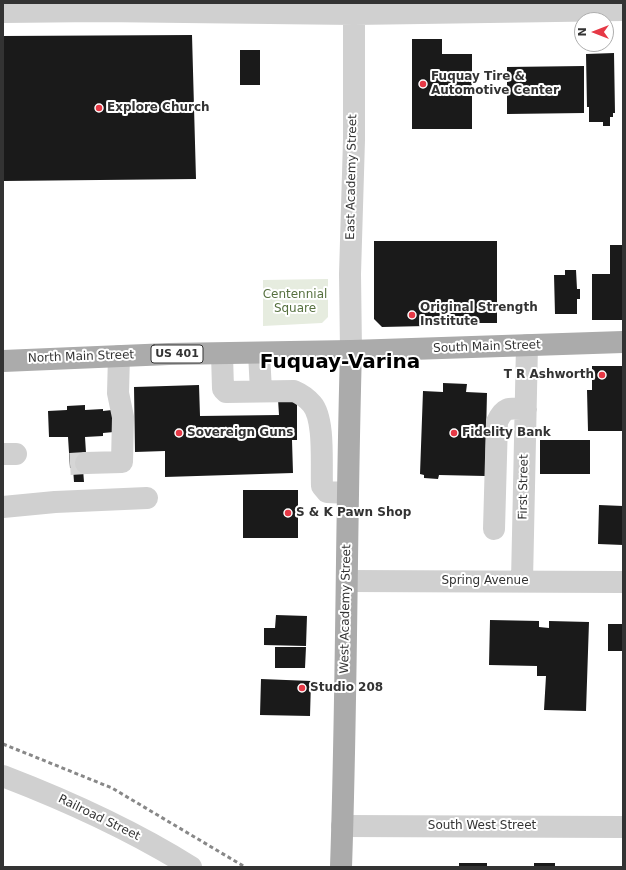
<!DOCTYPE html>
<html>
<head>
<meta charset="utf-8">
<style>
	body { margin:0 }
	#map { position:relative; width:626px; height:870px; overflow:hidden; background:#fff; font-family:"DejaVu Sans",sans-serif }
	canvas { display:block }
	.frame { position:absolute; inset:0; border:4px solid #333; pointer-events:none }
	.north { position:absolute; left:574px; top:12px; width:40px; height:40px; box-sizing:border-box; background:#fff; border:1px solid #adadad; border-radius:50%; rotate:270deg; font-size:11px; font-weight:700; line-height:16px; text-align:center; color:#333 }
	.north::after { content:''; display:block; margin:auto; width:14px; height:18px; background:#e63946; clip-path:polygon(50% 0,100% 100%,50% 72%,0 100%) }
</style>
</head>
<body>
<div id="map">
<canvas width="626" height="870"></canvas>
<div class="frame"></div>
<div class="north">N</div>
</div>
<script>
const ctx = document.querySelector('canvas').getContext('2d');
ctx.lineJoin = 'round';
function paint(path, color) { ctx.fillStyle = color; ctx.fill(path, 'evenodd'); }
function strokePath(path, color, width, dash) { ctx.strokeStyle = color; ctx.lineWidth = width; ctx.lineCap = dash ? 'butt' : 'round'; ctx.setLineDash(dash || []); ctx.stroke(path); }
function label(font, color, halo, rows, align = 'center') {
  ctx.font = font + ' "DejaVu Sans",sans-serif'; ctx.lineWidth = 4; ctx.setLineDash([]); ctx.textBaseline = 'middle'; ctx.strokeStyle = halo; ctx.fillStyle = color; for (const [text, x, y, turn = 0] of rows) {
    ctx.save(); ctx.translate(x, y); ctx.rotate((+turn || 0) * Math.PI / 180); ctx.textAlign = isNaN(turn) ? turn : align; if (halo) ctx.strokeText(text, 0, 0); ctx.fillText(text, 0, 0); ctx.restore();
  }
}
paint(new Path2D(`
	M328,279V317L322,323L263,326V280Z`), '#e6ecdf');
paint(new Path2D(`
	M192,35L196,179L3,181V36Z
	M412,39H442V54H472V129H412Z
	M240,50H260V85H240Z
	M614,53L615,113H613V117H610V126H603V122H589V107H587L586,54Z
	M584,66V113L507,114V67Z
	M374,241H497V323H426V326L382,327L374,319Z
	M610,245H623V320H592V274H610Z
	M565,270H576L577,289H580V299H577V314H555L554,275H565Z
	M592,366H623V431H588L587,390H592Z
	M443,383L467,384L466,392L487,393L485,476L439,475L438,479L424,478V475L420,474L423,391L443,392Z
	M199,385L200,416L279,415L278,399L297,398V440H292L293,473L165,477V451L135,452L134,387Z
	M85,405V410L103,409V411L112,410L114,432L103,433V436L85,437L87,469H83L84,482H74L73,468H70L68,437H49L48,411L67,410V406Z
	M540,440H590V474H540Z
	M243,490H298V538H243Z
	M599,505L623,506V545L598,544Z
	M276,615L307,616L306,646L264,645V628H275Z
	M490,620L539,621V627L549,628V621L589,622L586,711L544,710L546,676H537V666L489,665Z
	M608,624H623V651H608Z
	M275,647H306L305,668H275Z
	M261,679L311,681L310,716L260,715Z
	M459,863H487V867H459Z
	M534,863H555V867H534Z`), '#1a1a1a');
strokePath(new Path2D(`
	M70,464L86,463`), '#d6d6d6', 22, [22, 11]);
strokePath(new Path2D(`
	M3,12L100,11L354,14L623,10
	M351,351L350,274L354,140V3
	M259,353L261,391
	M222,354L223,389L226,392L294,391C301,394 307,398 312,404C325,419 321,465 322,486L327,492L348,493
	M3,454H16
	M86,463L122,462L123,417L118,393L119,356
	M3,507L55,502L147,498
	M494,529L497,422C504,406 510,408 526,409
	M347,581L623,582
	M522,581L527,345
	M3,776C68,801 132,830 191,867
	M342,826L623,827`), '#d0d0d0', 22);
strokePath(new Path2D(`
	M3,361L169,354L351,351L623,342
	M341,867C347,695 346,523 351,351`), '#ababab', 22);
strokePath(new Path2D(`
	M3,744L112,788L245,867`), '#888', 3, [4, 3]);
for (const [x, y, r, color] of [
	[423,84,4,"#e63946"],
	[99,108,4,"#e63946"],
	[412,315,4,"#e63946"],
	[602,375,4,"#e63946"],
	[179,433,4,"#e63946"],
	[454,433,4,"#e63946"],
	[288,513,4,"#e63946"],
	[302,688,4,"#e63946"]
]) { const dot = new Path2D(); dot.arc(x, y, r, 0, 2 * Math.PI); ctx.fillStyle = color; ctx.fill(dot); strokePath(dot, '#fff', 1.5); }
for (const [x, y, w] of [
	[177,354,52]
]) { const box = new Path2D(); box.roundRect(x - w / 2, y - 9, w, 18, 3); ctx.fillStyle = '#fff'; ctx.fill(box); strokePath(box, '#333', 1); }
label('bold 11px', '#333', null, [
	["US 401",177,354]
]);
label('bold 12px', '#333', '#fff', [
	["Fuquay Tire &",431,77],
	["Automotive Center",431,91],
	["Explore Church",107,108],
	["Original Strength",420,308],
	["Institute",420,322],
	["T R Ashworth",594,375,"right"],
	["Sovereign Guns",187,433],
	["Fidelity Bank",462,433],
	["S & K Pawn Shop",296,513],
	["Studio 208",310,688]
], 'left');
label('12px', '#333', '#fff', [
	["East Academy Street",352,177,-89],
	["South Main Street",487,347,-2],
	["North Main Street",81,357,-2],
	["First Street",524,487,-89],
	["Spring Avenue",485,581],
	["West Academy Street",346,609,-89],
	["Railroad Street",99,818,26],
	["South West Street",482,826]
]);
label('12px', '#56703f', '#fff', [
	["Centennial",295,295],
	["Square",295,309]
]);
label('bold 20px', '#000', '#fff', [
	["Fuquay-Varina",340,363]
]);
</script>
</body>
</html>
